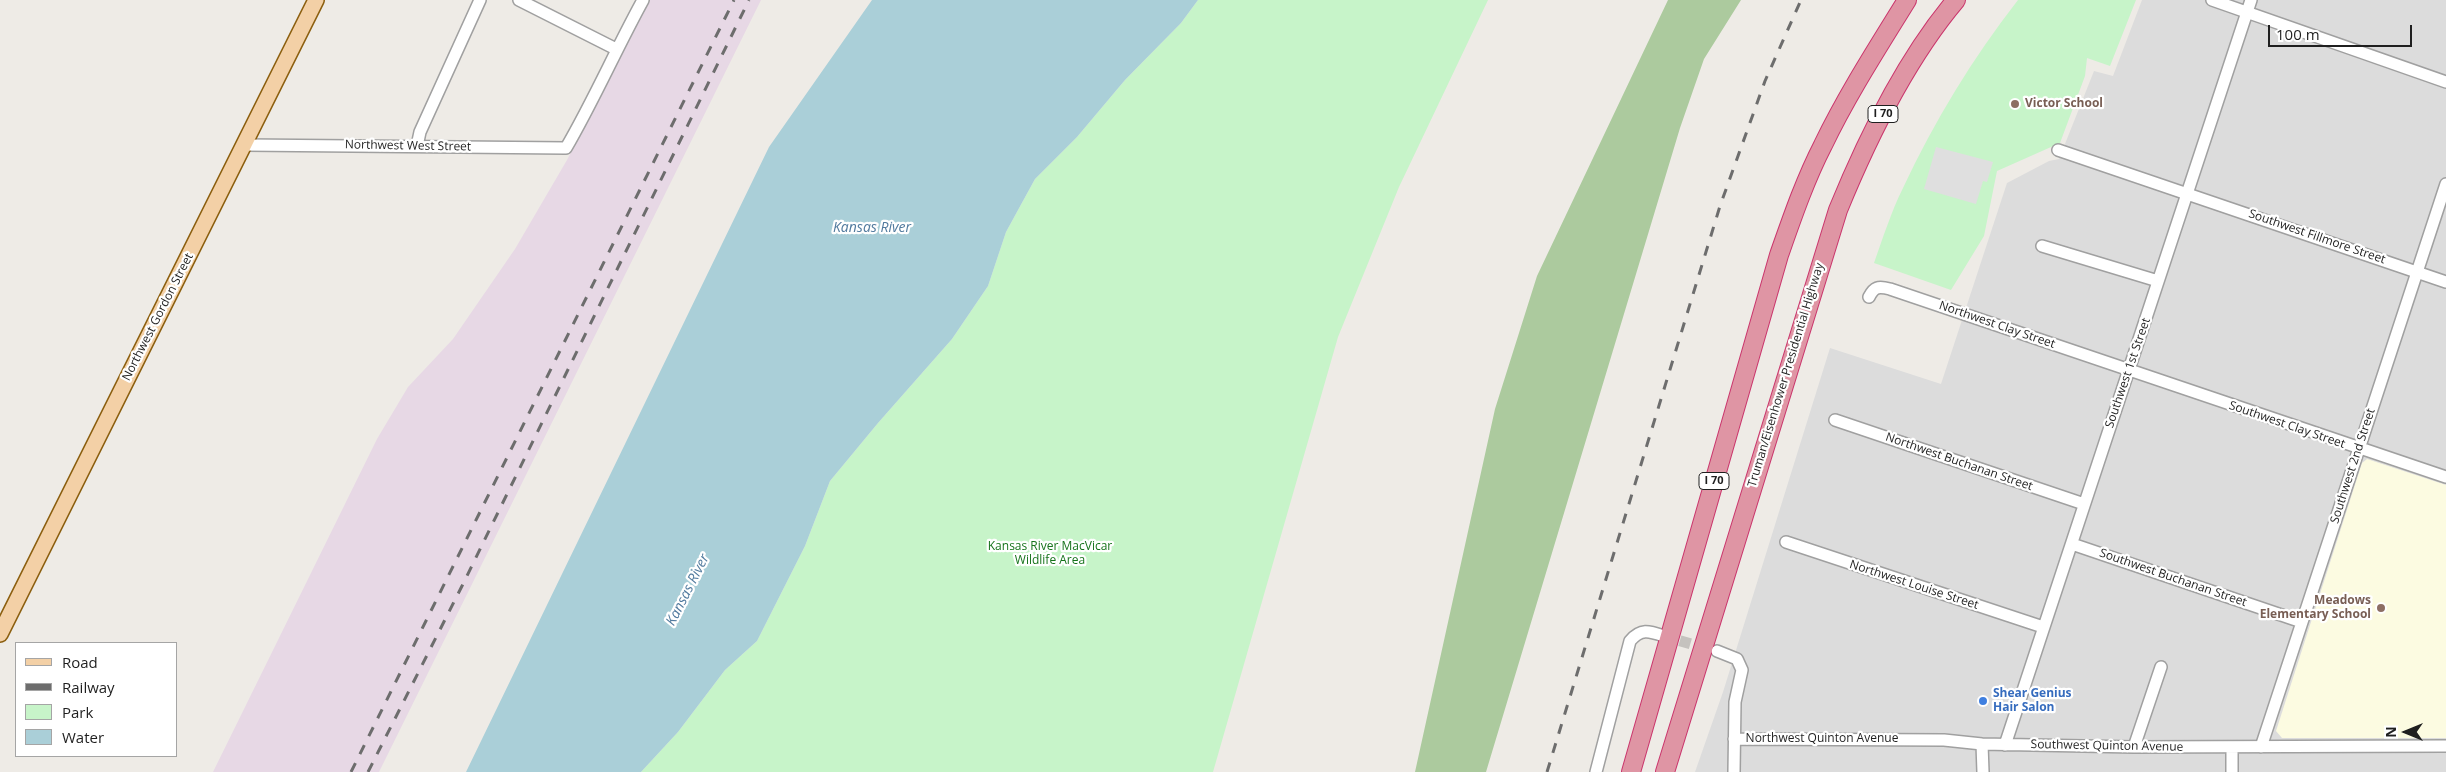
<!DOCTYPE html>
<html>
<head>
<meta charset="utf-8">
<style>
	body { margin:0 }
	#map { position:relative; width:2446px; height:772px; overflow:hidden; background:#eeebe6; font-family:"Open Sans",sans-serif }
	canvas { display:block }
	.legend { position:absolute; left:15px; top:642px; width:162px; height:115px; box-sizing:border-box; background:#fff; border:1px solid #a5a5a5; margin:0; padding:6px 9px; list-style:none; font-size:15px; color:#1f1f1f }
	.legend li { display:flex; align-items:center; gap:10px; height:25px }
	.legend b { width:25px; border:1px solid #a5a5a5 }
	.north { position:absolute; left:2381px; top:707px; width:50px; height:50px; -webkit-text-stroke:4px #fff; paint-order:stroke; rotate:270deg; font-size:14px; font-weight:700; line-height:20px; text-align:center; color:#1f1f1f }
	.north::after { content:''; display:block; margin:auto; width:18px; height:22px; background:#1f1f1f; clip-path:polygon(50% 0,100% 100%,50% 72%,0 100%) }
	.scale { position:absolute; left:2268px; top:25px; width:144px; height:22px; box-sizing:border-box; border:2px solid #1f1f1f; border-top:0; padding-left:6px; font-size:15px; line-height:18px; white-space:nowrap; color:#1f1f1f; -webkit-text-stroke:4px #fff; paint-order:stroke }
</style>
</head>
<body>
<div id="map">
<canvas width="2446" height="772"></canvas>
<ul class="legend">
<li><b style="height:6px;background:#f3d0a6"></b>Road</li>
<li><b style="height:6px;background:#6d6d6d"></b>Railway</li>
<li><b style="height:14px;background:#c7f4c9"></b>Park</li>
<li><b style="height:14px;background:#aacfd8"></b>Water</li>
</ul>
<div class="north">N</div>
<div class="scale">100 m</div>
</div>
<script>
const ctx = document.querySelector('canvas').getContext('2d');
ctx.lineJoin = 'round';
function paint(path, color) { ctx.fillStyle = color; ctx.fill(path, 'evenodd'); }
function strokePath(path, color, width, dash) { ctx.strokeStyle = color; ctx.lineWidth = width; ctx.lineCap = dash ? 'butt' : 'round'; ctx.setLineDash(dash || []); ctx.stroke(path); }
function label(font, color, halo, rows, align = 'center') {
  ctx.font = font + ' "Open Sans",sans-serif'; ctx.lineWidth = 4.5; ctx.setLineDash([]); ctx.textBaseline = 'middle'; ctx.strokeStyle = halo; ctx.fillStyle = color; for (const [text, x, y, turn = 0] of rows) {
    ctx.save(); ctx.translate(x, y); ctx.rotate((+turn || 0) * Math.PI / 180); ctx.textAlign = isNaN(turn) ? turn : align; if (halo) ctx.strokeText(text, 0, 0); ctx.fillText(text, 0, 0); ctx.restore();
  }
}
paint(new Path2D(`
	M2142,0H2446V772H1695L1723,692L1830,348L1941,384L2007,183L2049,161L2059,159L2094,71L2113,76Z`), '#dcdcdc');
paint(new Path2D(`
	M650,0H761L379,772H213L377,439L408,387L453,339L515,249L567,160Z`), '#e7d8e5');
paint(new Path2D(`
	M2367,459L2446,485V738H2282L2276,731L2362,463Z`), '#fcfbe1');
paint(new Path2D(`
	M1668,0H1741L1704,59L1680,128L1486,772H1415L1495,409L1537,276Z`), '#acca9e');
paint(new Path2D(`
	M1198,0H1488L1399,187L1338,337L1213,772H641L678,732L725,670L757,641L805,546L830,481L878,423L952,339L988,286L1006,232L1035,179L1077,137L1125,80L1181,23Z
	M2018,0H2136L2110,66L2087,58L2085,76L2060,143L1997,171L1984,236L1951,290L1874,263C1883,238 1891,212 1903,188C1935,120 1972,59 2018,0Z`), '#c7f4c9');
paint(new Path2D(`
	M1936,147L1993,162L1987,182L1983,181L1976,204L1924,189Z`), '#dfdfdf');
paint(new Path2D(`
	M872,0H1198L1181,23L1125,80L1077,137L1035,179L1006,232L988,286L952,339L878,423L830,481L805,546L757,641L725,670L678,732L641,772H466L769,147Z`), '#aacfd8');
strokePath(new Path2D(`
	M1664,636L1708,649`), '#c5c2be', 11, [11, 5.5]);
const minor = new Path2D(`
	M519,0L616,49
	M2212,0L2446,82
	M245,145L566,148C594,100 616,49 643,0
	M417,146L420,132L480,0
	M2058,150L2446,282
	M2042,246L2158,281
	M1869,297C1874,287 1878,286 1890,289L2446,477
	M1835,420L2084,504
	M1786,542L2043,627
	M2072,544L2302,622
	M1717,651L1737,659L1742,670L1735,702L1734,772
	M1734,739L1944,740L1982,744L2134,747L2446,746
	M1982,744L1983,772
	M2005,745L2251,0
	M2134,747L2161,667
	M2261,747L2446,184
	M1596,772L1630,641C1641,628 1649,631 1664,636
	M2232,772V747`);
const major = new Path2D(`
	M0,634L316,0`);
const highway = new Path2D(`
	M1631,772L1779,255C1792,218 1805,180 1823,145C1847,95 1878,47 1907,0
	M1665,772L1838,210C1867,139 1907,58 1956,0`);
strokePath(minor, '#a0a0a0', 14);
strokePath(major, '#8b5e0e', 18);
strokePath(highway, '#ca356c', 20);
strokePath(minor, '#fff', 11);
strokePath(major, '#f3d0a6', 15);
strokePath(highway, '#df95a4', 18);
strokePath(new Path2D(`
	M351,772L734,0
	M368,772L462,586L749,0
	M1547,772L1720,206L1765,81L1801,0`), '#6d6d6d', 3, [10, 10]);
for (const [x, y, r, color] of [
	[2015,104,5,"#8d6e63"],
	[2381,608,5,"#8d6e63"],
	[1983,701,5,"#3f7fe0"]
]) { const dot = new Path2D(); dot.arc(x, y, r, 0, 2 * Math.PI); ctx.fillStyle = color; ctx.fill(dot); strokePath(dot, '#fff', 2); }
for (const [x, y, w] of [
	[1883,114,30],
	[1714,481,30]
]) { const box = new Path2D(); box.roundRect(x - w / 2, y - 8.5, w, 17, 4); ctx.fillStyle = '#fff'; ctx.fill(box); strokePath(box, '#1f1f1f', 1); }
label('bold 11px', '#1f1f1f', null, [
	["I 70",1883,114],
	["I 70",1714,481]
]);
label('bold 12px', '#785e54', '#fff', [
	["Victor School",2025,104],
	["Meadows",2371,601,"right"],
	["Elementary School",2371,615,"right"]
], 'left');
label('12px', '#1f1f1f', '#fff', [
	["Northwest West Street",408,146,1],
	["Southwest Fillmore Street",2317,237,19],
	["Northwest Gordon Street",158,317,-63],
	["Northwest Clay Street",1997,325,19],
	["Southwest 1st Street",2128,373,-71],
	["Truman/Eisenhower Presidential Highway",1786,375,-73],
	["Southwest Clay Street",2287,425,19],
	["Northwest Buchanan Street",1959,462,19],
	["Southwest 2nd Street",2353,466,-72],
	["Southwest Buchanan Street",2173,578,19],
	["Northwest Louise Street",1914,585,18],
	["Northwest Quinton Avenue",1822,739],
	["Southwest Quinton Avenue",2107,746,1]
]);
label('12px', '#16731b', '#fff', [
	["Kansas River MacVicar",1050,547],
	["Wildlife Area",1050,561]
]);
label('bold 12px', '#366cbe', '#fff', [
	["Shear Genius",1993,694],
	["Hair Salon",1993,708]
], 'left');
label('italic 14px', '#517a9e', '#fff', [
	["Kansas River",872,228],
	["Kansas River",688,590,-63]
]);
</script>
</body>
</html>
